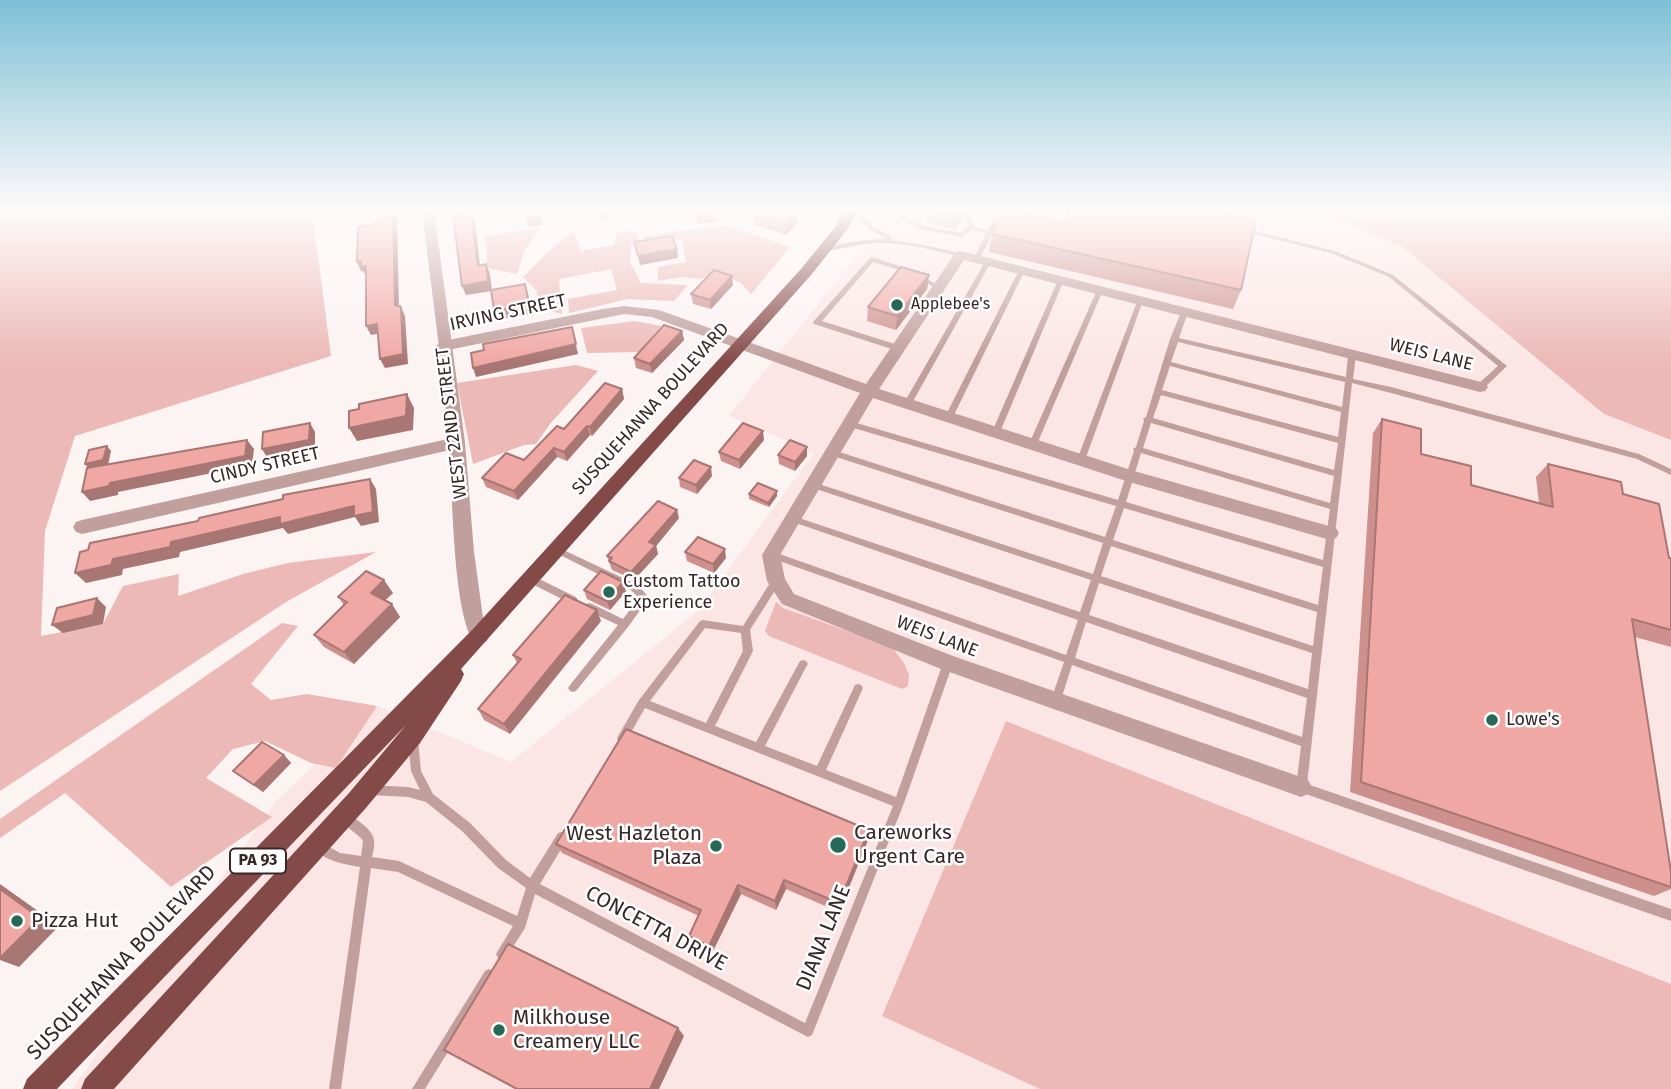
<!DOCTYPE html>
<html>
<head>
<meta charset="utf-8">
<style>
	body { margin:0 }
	canvas { display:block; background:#fcf3f3 }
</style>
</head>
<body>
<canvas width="1671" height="1089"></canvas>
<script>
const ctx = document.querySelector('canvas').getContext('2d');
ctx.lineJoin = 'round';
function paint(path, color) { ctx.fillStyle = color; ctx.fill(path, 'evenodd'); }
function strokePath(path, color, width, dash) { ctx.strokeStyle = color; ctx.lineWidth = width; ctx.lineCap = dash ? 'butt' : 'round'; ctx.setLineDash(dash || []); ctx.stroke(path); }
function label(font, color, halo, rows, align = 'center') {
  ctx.font = font + ' "Fira Sans",sans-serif'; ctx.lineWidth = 5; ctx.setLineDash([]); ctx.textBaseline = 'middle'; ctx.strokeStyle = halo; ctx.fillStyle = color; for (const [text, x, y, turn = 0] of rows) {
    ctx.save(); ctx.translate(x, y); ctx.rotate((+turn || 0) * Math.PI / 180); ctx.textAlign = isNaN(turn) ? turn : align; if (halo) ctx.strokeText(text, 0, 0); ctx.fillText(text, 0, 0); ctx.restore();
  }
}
paint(new Path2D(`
	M885,210H1312L1400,245L1604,414L1671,440V984L1007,721L882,1016L1040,1089H72L277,800L377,706L511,762L698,611L814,453L729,416L882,223Z`), '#fbe6e5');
paint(new Path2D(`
	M0,210H312L331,356L75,436L45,531L41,636L103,624L123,586L179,574L178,596L243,574L288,563L376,552L286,602L0,791Z
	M1312,210H1671V440L1604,414L1400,245Z
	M726,225L790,247L751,294L740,282L718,274L699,279L682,277L658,281V267L686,262L682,239L646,241L644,236Z
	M541,228L525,249L517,274L487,268V249L483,236Z
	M635,230L640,242L631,244L630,262L641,283L688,285L674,301L628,299L569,313L568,299L617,290L611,269L559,279L562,314L541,308L536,290L523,277L551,249L574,231L581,251L614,245L617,233Z
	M635,321L661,326L639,352L587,353L581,328Z
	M576,365L598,371L550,424L536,444L524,445L473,464L457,383Z
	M776,602L783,608L892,647L904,663L909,675L908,686L902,689L769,636L765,631Z
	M282,623L298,626L251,684L271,700L307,694L377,706L336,768L311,763L265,741L233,749L206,778L272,817L171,887L65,793L0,838V819Z
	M1006,721L1671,984V1089H1040L882,1016Z`), '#ecb9b6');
paint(new Path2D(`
	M852,210H859L872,226L891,237L892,238L890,240L924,245L963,254L964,255L961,257C933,250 904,242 875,243C856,244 838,251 821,251V249C843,243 864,239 887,239L868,228Z
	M898,210H904L905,217L925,226L960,233L968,227L965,217L942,210H953L970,215L974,227L988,230L997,210H1003L980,259L977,261L974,259L986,233L972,230L961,237L921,229L900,219Z
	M1243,228L1335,251L1393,275L1507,366L1483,389H1477L1476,387L1477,385L1498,366L1389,277L1331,253L1241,231L1240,230Z
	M872,257L914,271L942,288L939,290L937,289L910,273L873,262L822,321L901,346V350H895L814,324L813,322L870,258Z
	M988,260L991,262L912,403L911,405H905L904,403L985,262Z
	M1022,268L1025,270L953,417L952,419H946L945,417L1019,270Z
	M1061,278L1064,280L1000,432L996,435L993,434L992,432L1058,280Z
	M1100,288L1103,290L1037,444L1033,447L1030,446L1029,444L1097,290Z
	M1138,299H1142L1143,301L1085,460L1084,462H1078L1077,460Z
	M1182,310H1184L1188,312L1179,338L1346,377L1348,355L1352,353L1356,355L1353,379L1391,387L1639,454L1671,469V475L1637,459L1391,393L1352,383L1307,784L1671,909V921L1297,791L1296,787L1301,746L1072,665L1060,703L1056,704L1052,703L1051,700L1064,662L768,557L767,555L768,553L771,551L1066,655L1078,620L790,521L789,519L790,517H796L1080,612L1091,580L810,487L809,485L810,483H816L1093,574L1103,543L830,455L829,453L833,450L836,451L1105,537L1116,506L847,426L846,424L850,421L1118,500L1134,451L1133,449L1136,447L1144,421L1143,419L1146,417L1170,339ZM1178,342L1345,382L1342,407L1171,362ZM1170,366L1341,412L1338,437L1162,390ZM1161,395L1338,443L1334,470L1153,418ZM1151,423L1334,476L1330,503L1143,448ZM1141,453L1330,509L1323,560L1126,502ZM1124,508L1323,567L1318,605L1113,540ZM1111,546L1317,612L1313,646L1101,576ZM1099,583L1312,653L1308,689L1089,615ZM1086,622L1307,698L1302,737L1075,658Z
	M557,547L638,585L649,598L628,627L576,691L573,692L570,691L568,688L570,685L618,625L586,610L584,607L586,604L589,603L592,604L623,619L639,598L632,591L554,552L553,550L554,548Z
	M531,575L576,597L578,600L576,603L573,604L570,603L528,582L526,579L528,576Z
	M776,577L779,578L781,581L750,630L753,651L715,726L756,742L800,661L803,660L806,661L808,664L806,667L765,746L817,766L855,685L858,684L861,685L863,688L826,770L896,797L943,663L945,660L948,659L951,660L953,663L904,803L812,1035L808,1037L804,1035L535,894L525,928L506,958L502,960L498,958L496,954L513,926L398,872L371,868L341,1089H329L360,867C343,864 323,861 313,846L315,842L319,841L340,853L361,856L363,841C357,832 345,828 340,818L341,814L345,813C355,818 372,828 374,840C375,845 373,853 372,857L399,861L517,916L526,888L498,868L462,831L426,802L408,797L370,795L366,794L365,790L366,786L370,785L408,787L420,790L411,771L408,740L409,737L413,735L417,737L418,740L421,771L433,794L470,823L506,860L530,878L558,833L562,832L566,833L567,837L566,841L540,884L805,1023L893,806L645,708L626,741L622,743L618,741L617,738L639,700L700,621L703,620L743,626L773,578ZM705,628L741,633L743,651L706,723L650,701Z
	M489,969L493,971L495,975L493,979L425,1089H412L485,971Z`), '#c09f9d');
paint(new Path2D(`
	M429,210H454L448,214L425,217V211Z
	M961,251L1485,383L1488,387L1485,391L1480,392L964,260L879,389L1134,471L1336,528L1339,533L1336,538L1330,540L1126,481L873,398L780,555L785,579L794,594L953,656L1301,777L1308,780L1312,787L1308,794L1301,797L941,669L782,604L767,581L762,555L860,393L652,317L624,314L443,351L436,346L443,341L603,309L624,306L659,310L866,384L956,252Z
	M457,437L465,443L463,447L82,534L76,532L73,527L76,522L82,520Z`), '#c09f9d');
paint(new Path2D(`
	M422,210H434L465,443L474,552L484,625L489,635L487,641L480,643L473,641C452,606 453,490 449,445C443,367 431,288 422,210Z`), '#c09f9d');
paint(new Path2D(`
	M844,210H858L847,230L811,275L461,669L464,674L461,681L420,743L365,809L114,1089H81L85,1079L349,793L406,725L57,1089H23L27,1079L473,629L801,269L836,226Z`), '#844a48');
paint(new Path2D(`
	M693,210H714L716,221L698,224Z
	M927,210H962L961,219L956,229L926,222Z
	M753,216L797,223L786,235L754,225Z
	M1064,223L1241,290L1233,309L989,252L992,234Z
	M929,275L927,289L896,330L867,321L868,307Z
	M733,285L711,309L693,304L691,294Z
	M682,331L684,340L652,373L636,368L634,358Z
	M622,389L624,399L592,436L590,435L567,461L557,457L518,500L486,487L482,478L524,460L564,429Z
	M1382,419L1421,454L1471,485L1539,503L1536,477L1548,464L1623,494L1669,558H1671V647L1635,637L1671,872V889L1654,896L1350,792L1373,433Z
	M764,440L740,469L721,461L719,452Z
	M807,447V456L795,471L779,464L778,455Z
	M712,476L697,494L680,487L679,478Z
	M777,491V496L769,507L749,499V494Z
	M679,518L656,546L658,554L634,580L612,570L607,556Z
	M685,552L726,558L714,573L687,561Z
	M584,590L626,591L610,610L587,599Z
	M393,593L385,600L400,617L354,664L324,647L314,635L344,605L338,597Z
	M601,621L510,734L484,720L478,709L517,663L513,655Z
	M284,755L291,763L263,792L233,771Z
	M869,830L868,840L839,912L786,889L776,910L741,894L712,953L692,944L689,936L699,916L562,853L556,844Z`), '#ce908d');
paint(new Path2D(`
	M393,210H401V211L397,212L399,314L395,305Z
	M539,210L543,225L529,227L526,218Z
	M610,210L611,217L597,220L595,211Z
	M961,210H962L961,219L956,229L958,217Z
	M471,212L475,221L481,275L478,266Z
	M715,212L716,221L698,224L697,215Z
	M796,213L797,223L786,235V225Z
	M677,249L678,258L640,265L638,256Z
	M361,261L366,266V276L363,271H361L357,262Z
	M486,264L490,274L492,291L466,295L462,286Z
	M929,275L927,289L896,330L897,316Z
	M732,276L733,285L711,309L710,300Z
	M525,284L528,293L532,314L497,320L494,311Z
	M401,307L405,316L408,364L385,368L380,359Z
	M377,324L382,333L371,335L366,326Z
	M572,327L578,354L476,377L473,368Z
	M682,331L684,340L652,373L650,364Z
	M622,389L624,399L592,436L590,427Z
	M407,394L414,408L413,430L357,441L349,428Z
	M310,423L315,432V449L268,459L262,449Z
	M587,426L590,435L567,461L564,452Z
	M763,431L764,440L740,469L739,460Z
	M247,440L254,449L252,465L118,492V495L90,501L82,492Z
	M107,446L111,451L108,465L89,469L85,464Z
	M807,447V456L795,471V462Z
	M554,448L557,457L518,500L514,491Z
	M711,467L712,476L697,494L696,485Z
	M370,479L376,489L379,522L361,526L355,517L288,534L283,528L180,552L179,557L123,569L122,575L86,583L75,573L113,559Z
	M777,491V496L769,507L768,503Z
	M677,510L679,518L656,546L658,554L634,580L631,572L649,542Z
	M725,549L726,558L714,573L713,564Z
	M384,580L393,593L379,606L371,593Z
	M623,582L626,591L610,610L607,601Z
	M97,598L106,607L103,624L63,633L52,625Z
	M392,604L400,617L354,664L344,652Z
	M597,610L601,621L510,734L504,724Z
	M284,755L291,763L263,792L254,785Z
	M869,830L868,840L839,912V903Z
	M784,880L786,889L776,910L775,901Z
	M0,884L59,926L19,967L0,960Z
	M738,885L741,894L712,953L709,946Z
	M678,1028L684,1036L659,1089H650Z`), '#a87673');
const building = new Path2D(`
	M378,210H393L395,305L401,307L403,354L380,359L377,324L366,326V266L361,267V261L357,262L358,227L378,223Z
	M525,210H539L540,215L526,218Z
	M695,210H714L715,212L697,215Z
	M759,210H785L796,213L786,225L753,216Z
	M928,210H961L958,217Z
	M1004,210L1064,223L1070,210H1211L1256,220L1241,290L992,234Z
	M471,212L478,266L486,264L488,281L462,286L453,215Z
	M672,236L677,249L638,256L634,242Z
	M901,267L929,275L897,316L868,307Z
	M714,270L732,276L710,300L691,294Z
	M525,284L529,305L494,311L491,290Z
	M664,325L682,331L650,364L634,358Z
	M572,327L576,344L473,368L471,353L484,350L483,344Z
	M605,383L622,389L590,427L587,426L564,452L554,448L514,491L482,478L506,453L524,460L557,426L564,429Z
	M407,394L406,416L349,428V411L359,409V404Z
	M1382,419L1421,429V454L1471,466V485L1553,507L1548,464L1621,482L1623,494L1659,504L1669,558H1671V630L1632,619L1671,872V887L1361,782Z
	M310,423L309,440L262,449L263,432Z
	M743,423L763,431L739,460L719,452Z
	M247,440L245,456L110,483L109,486L82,492L87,468Z
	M790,440L807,447L795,462L778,455Z
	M107,446L103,460L85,464L89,450Z
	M694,460L711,467L696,485L679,478Z
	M370,479L373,512L354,516V506L280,524V517L171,542L170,547L113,559L111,565L75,573L80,552L88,550L90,543L198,521L199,518L283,499V495Z
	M758,483L777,491L768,503L749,494Z
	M658,501L677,510L649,542L656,545L631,572L609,561L612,558L607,556Z
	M698,537L725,549L713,564L685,552Z
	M366,571L384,580L371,593L392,604L344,652L314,635L347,602L338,597Z
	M601,571L623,582L607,601L584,590Z
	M565,595L597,610L504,724L478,709L521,659L513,655Z
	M97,598L93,615L52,625L57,608Z
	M626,729L869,830L839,903L784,880L775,901L738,885L709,946L689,936L701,910L556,844Z
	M262,742L284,755L254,785L233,771Z
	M0,889L40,918L0,958Z
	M508,944L678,1028L650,1089H517L444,1050Z`);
paint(building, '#f0a8a4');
strokePath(building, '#a87673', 2);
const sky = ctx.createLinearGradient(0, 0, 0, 363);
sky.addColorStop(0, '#7ec0d5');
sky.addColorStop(0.58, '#fefafa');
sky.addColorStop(1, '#fefafa00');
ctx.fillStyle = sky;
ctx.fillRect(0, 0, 1671, 363);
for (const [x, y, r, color] of [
	[897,305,7,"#276857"],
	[609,592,7,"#276857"],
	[1492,720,7,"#276857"],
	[838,845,9,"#276857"],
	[716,846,7,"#276857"],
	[17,921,7,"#276857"],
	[499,1030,7,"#276857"]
]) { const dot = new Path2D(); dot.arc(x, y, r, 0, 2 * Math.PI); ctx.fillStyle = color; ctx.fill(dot); strokePath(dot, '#fff', 2.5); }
label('16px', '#372827', '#fff', [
	["Applebee's",911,305]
], 'left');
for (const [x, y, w] of [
	[258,861,56]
]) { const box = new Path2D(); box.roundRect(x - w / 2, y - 12.5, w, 25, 5); ctx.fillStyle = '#fff'; ctx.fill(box); strokePath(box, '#372827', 2); }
label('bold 16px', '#372827', null, [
	["PA 93",258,861]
]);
label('18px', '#372827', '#fff', [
	["IRVING STREET",508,313,-12],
	["WEIS LANE",1431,355,14],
	["SUSQUEHANNA BOULEVARD",651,409,-48],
	["WEST 22ND STREET",452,423,-97],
	["CINDY STREET",265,466,-13],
	["WEIS LANE",937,637,21]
]);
label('18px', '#372827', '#fff', [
	["Custom Tattoo",623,582],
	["Experience",623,603],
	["Lowe's",1506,720]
], 'left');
label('21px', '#372827', '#fff', [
	["Careworks",854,833],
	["Urgent Care",854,857],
	["West Hazleton",702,834,"right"],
	["Plaza",702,858,"right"],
	["Pizza Hut",31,921],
	["Milkhouse",513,1018],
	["Creamery LLC",513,1042]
], 'left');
label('21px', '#372827', '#fff', [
	["CONCETTA DRIVE",656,929,28],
	["DIANA LANE",824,938,-68],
	["SUSQUEHANNA BOULEVARD",122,963,-46]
]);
</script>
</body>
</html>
